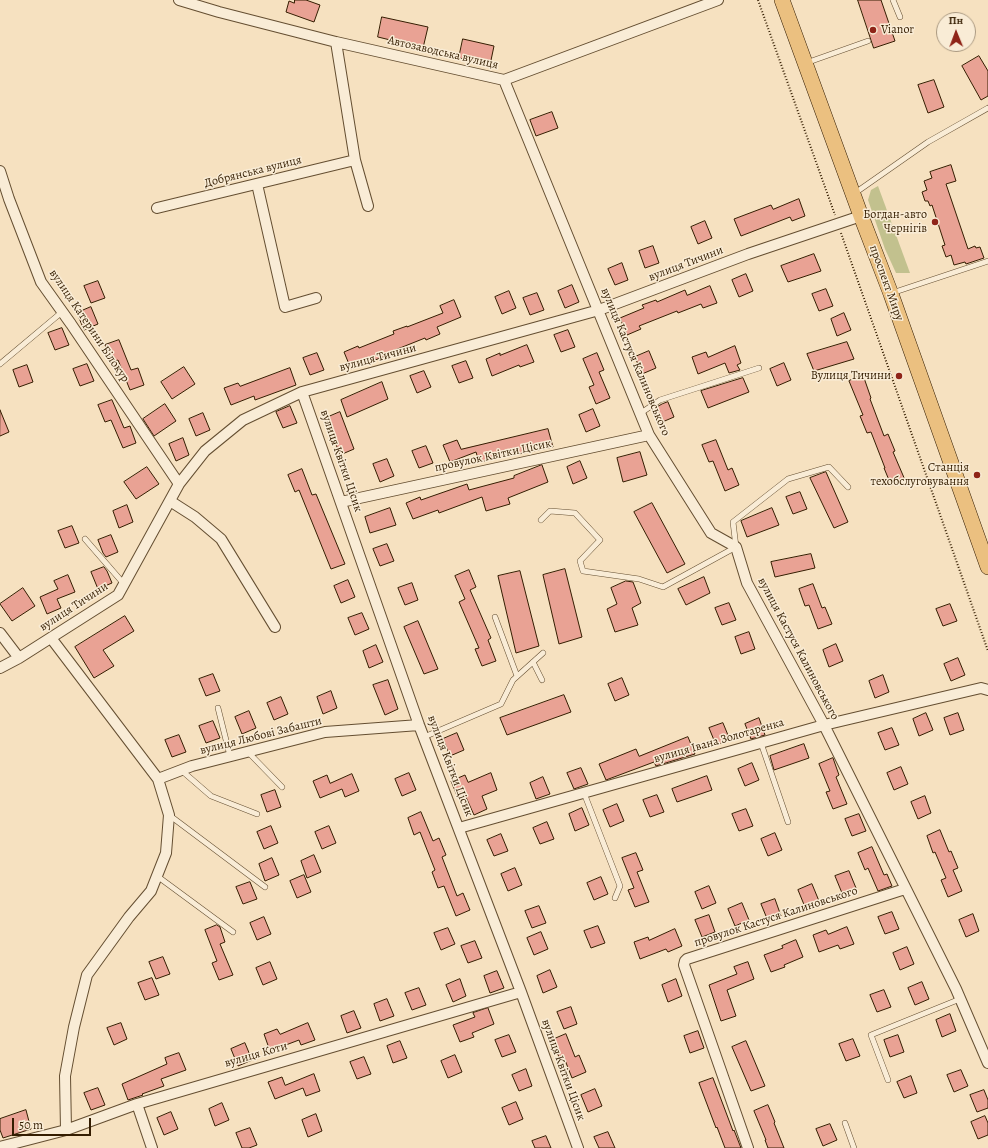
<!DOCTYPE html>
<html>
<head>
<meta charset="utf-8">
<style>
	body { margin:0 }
	#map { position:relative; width:988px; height:1148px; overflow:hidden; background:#f6e1c0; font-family:Alegreya,serif }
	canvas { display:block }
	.north { position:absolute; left:936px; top:12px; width:40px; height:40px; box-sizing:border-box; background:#f9ecd6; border:1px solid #aa9981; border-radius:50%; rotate:359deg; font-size:11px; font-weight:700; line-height:16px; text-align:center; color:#341d01 }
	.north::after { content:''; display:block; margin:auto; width:14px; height:18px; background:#8f2418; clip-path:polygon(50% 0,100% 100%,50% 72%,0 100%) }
	.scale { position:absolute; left:12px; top:1118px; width:79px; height:18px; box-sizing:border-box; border:2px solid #341d01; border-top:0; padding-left:5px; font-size:12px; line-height:14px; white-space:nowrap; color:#341d01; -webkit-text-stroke:3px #f9ecd6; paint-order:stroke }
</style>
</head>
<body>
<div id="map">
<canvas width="988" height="1148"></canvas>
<div class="north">Пн</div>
<div class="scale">50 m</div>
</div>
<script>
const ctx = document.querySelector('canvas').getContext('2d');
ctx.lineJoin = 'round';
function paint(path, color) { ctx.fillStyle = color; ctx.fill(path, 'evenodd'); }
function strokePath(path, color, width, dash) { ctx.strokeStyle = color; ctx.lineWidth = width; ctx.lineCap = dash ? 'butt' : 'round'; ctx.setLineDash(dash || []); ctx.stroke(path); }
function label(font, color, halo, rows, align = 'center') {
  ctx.font = font + ' Alegreya,serif'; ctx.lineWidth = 3; ctx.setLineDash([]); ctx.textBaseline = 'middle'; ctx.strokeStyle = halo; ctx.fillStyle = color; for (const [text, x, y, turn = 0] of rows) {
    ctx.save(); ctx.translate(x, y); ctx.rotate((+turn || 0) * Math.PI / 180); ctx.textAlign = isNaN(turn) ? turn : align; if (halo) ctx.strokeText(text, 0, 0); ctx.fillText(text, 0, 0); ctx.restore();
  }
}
paint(new Path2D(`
	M878,186L910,273H896L885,249L868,200L871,190Z`), '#c2c18e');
const building = new Path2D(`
	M295,0H306L320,5L314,22L286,12L289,1L294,3Z
	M858,0H881L895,41L874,48Z
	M382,17L428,27L423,48L378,37Z
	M463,39L494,46L490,65L459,58Z
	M979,56L988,71V96L981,100L962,66Z
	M934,80L944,107L928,113L918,85Z
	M552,112L558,128L536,136L530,120Z
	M951,165L956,181L946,184L968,249L975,246L976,248L980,247L984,258L966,264L965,262L954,265L951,255L946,257L942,246L945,245L932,205L930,206L928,201H925L922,192L927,190L924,181L932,178L930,172Z
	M799,199L805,216L792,221L790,217L741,236L734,219L771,205L773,209Z
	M705,221L712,238L698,244L691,227Z
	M653,246L659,263L645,268L639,251Z
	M814,254L821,271L788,282L781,266Z
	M622,263L628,280L615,285L608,269Z
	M746,274L753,291L739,297L732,280Z
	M98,281L105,298L91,303L84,286Z
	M572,285L579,302L565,308L558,291Z
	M710,286L717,303L703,308L701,304L678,313L677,311L639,326L641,329L627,335L620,318L644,308L642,305L656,300L657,302L685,290L687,295Z
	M826,289L833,306L819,311L812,294Z
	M509,291L516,308L502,314L495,297Z
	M537,293L544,310L530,315L523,298Z
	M454,300L461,317L437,327L440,334L426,340L425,338L390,352L391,354L351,369L344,352L358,346L359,348L394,334L393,331L407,326V327L443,313L440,306Z
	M91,307L98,324L84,330L77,313Z
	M844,313L851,330L837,336L831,319Z
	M62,328L69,345L55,350L48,333Z
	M568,330L575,347L561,352L554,335Z
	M119,340L131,370L138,368L144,385L130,390L118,360L112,362L105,345Z
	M847,342L854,359L814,371L807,354Z
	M527,345L534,362L520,367L519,365L492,376L486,359L500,353V355Z
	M735,346L741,363L737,365L740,370L729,373L725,363L698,374L692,357L706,352L708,357Z
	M649,351L656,368L642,374L635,357Z
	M317,353L324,370L310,375L303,358Z
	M597,353L604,370L599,372L610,398L596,404L589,387L594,385L583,359Z
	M466,361L473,378L459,383L452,366Z
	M784,363L791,380L777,386L770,369Z
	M87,364L94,381L80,386L73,369Z
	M27,365L33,382L19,387L13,370Z
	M184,367L195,384L172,399L161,382Z
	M290,368L296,385L255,400L254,396L231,405L224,388L238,383L240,386Z
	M424,371L431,387L417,393L410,376Z
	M863,375L871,398L870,399L884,436L888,434L895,451L893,452L905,480L891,485L884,468H885L871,432L867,433L860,416L863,415L849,381Z
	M743,378L749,392L708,408L701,391Z
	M382,382L388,399L347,417L341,400Z
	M112,400L124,428L130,426L136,443L123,448L111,420L105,422L98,405Z
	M668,402L674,417L660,423L655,408L662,404Z
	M165,404L176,421L154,436L143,419Z
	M290,406L297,423L283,428L276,412Z
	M593,409L600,426L586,432L579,415Z
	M0,410L9,432L0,436Z
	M340,412L354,449L340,455L326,418Z
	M203,413L210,430L196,436L189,419Z
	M548,429L553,447L479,462L476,452L450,462L443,445L457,440L461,449Z
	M183,438L189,455L176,461L169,444Z
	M716,440L728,470L732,468L739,485L725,491L713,461L709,462L702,445Z
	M426,446L433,463L419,468L412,451Z
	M640,452L647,475L623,482L617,458Z
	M387,459L394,476L380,482L373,464Z
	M580,461L587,478L573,484L567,467Z
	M542,465L548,482L508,498L510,504L486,511L482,497L439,513L438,510L413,519L406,503L420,497L421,500L467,484L469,490L514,478V476Z
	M147,467L159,484L136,499L124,482Z
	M302,469L312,495L316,494L345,564L331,569L299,490L295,492L288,475Z
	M826,472L848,522L834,528L810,478Z
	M800,492L807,509L793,514L786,497Z
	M652,503L685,564L667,573L634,512Z
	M127,505L133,522L119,528L113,511Z
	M390,508L396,525L370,533L365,517Z
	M772,508L779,525L747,537L741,521Z
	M72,526L79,543L65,548L58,531Z
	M111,535L118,552L106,557L103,553L98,540Z
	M387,544L394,561L380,566L373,549Z
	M811,554L815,568L775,577L771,562Z
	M104,567L107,571L112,583L98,589L91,572Z
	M565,569L582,637L559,644L543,575Z
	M469,570L476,587L470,590L491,638L488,640L496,661L482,666L475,649L479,648L459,602L465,599L455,576Z
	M520,571L539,646L516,653L498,576Z
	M68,575L75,592L57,599L61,608L47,614L40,597L58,589L54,581Z
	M704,577L710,593L686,605L678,589Z
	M348,580L355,597L341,603L334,586Z
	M626,581L633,582L641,603L632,608L638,625L615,632L607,609L617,604L611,588Z
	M412,583L418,600L405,605L398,588Z
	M813,584L822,608L825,607L832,624L818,629L809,605L805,606L799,589Z
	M23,588L35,606L12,621L0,604Z
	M729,603L736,620L722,625L715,608Z
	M950,604L957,621L943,626L936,609Z
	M362,613L369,629L355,635L348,618Z
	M125,616L134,631L103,650L114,666L94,678L75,647Z
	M418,621L438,669L424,674L404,627Z
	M749,632L755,649L741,654L735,637Z
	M836,644L843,661L829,667L823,650Z
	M376,645L383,662L369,668L363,651Z
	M958,658L965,675L951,681L944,664Z
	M213,674L220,691L206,696L199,679Z
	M883,675L889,692L875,698L869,681Z
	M622,678L629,695L615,701L608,684Z
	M388,680L398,709L385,715L373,685Z
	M331,691L337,708L323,714L317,697Z
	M564,695L571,712L507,735L500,718Z
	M281,697L288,714L274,720L267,703Z
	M249,711L256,728L242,734L235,717Z
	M926,713L933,730L919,736L913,719Z
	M958,713L964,730L950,735L944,718Z
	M759,718L765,735L751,739L745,724Z
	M213,721L220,738L206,743L199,726Z
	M723,723L730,740L716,745L709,728Z
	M892,728L899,745L885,750L878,733Z
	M457,733L464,750L450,756L443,739Z
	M179,735L186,752L172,757L165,740Z
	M688,737L695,754L656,766L654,762L606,780L599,764L636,749L639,756Z
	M804,744L809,758L774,770L770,756Z
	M833,758L839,775L836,777L847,804L833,809L826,792L830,791L819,764Z
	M752,763L759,780L745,786L738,769Z
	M901,767L908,784L894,790L887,773Z
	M581,768L588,784L574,789L567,773Z
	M409,773L416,790L402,796L395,779Z
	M491,773L497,790L482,796L487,809L474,815L465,795L458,798L451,781L465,775L468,782Z
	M352,774L359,791L345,797L342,789L320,798L313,781L327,775L330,783Z
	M707,776L712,790L677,802L672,789Z
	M543,777L550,794L536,799L530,783Z
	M275,790L281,807L267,812L261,795Z
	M657,795L664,812L650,817L643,800Z
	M925,796L931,813L918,819L911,802Z
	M617,804L624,821L610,827L603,810Z
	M582,808L589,825L575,831L569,814Z
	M746,809L753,826L739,831L732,814Z
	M421,812L433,841L439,838L446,855L442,857L457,896L463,893L470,910L456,916L444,886L438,888L432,872L435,870L420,832L414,835L408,818Z
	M859,814L866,831L852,836L845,819Z
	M547,822L554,839L540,844L533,828Z
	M271,826L278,843L264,849L257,832Z
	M329,826L336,843L322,849L315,832Z
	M940,830L949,852L951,851L958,868L953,870L962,891L948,897L941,880L946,878L935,852L933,853L927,836Z
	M775,833L782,850L768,856L761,839Z
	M501,834L508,851L494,856L487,840Z
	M872,847L884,875L887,874L892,886L878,891L868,868L865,870L858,853Z
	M636,853L643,870L637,872L649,902L635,907L628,890L634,888L622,858Z
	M314,855L321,872L307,878L301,861Z
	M272,858L279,875L265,881L259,864Z
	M515,868L522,885L508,891L501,874Z
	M849,871L856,888L842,893L835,876Z
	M304,875L311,892L297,898L290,881Z
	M601,877L608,894L594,900L587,883Z
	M250,882L257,899L243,904L236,887Z
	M812,884L819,901L805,907L798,890Z
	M709,886L716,903L702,909L695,892Z
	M775,899L781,916L768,921L761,904Z
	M742,903L749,920L735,926L728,909Z
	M539,906L546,923L532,928L525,911Z
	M892,912L899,929L885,934L878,917Z
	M973,914L979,931L966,937L959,920Z
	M709,915L715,932L702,937L695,920Z
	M264,917L271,934L257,940L250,923Z
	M217,925L220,927L225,942L220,944L233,975L219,980L212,963L217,961L205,930Z
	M598,926L605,943L591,948L584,931Z
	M847,927L854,944L840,949L838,945L819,952L813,935L826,930L828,934Z
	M448,928L455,944L441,950L434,933Z
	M675,929L682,946L668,952L666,949L640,959L634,942L648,937L649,940Z
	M541,932L548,949L534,955L527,938Z
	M796,940L803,957L784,965L785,967L771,972L764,955L783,948L782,946Z
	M475,941L482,958L468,963L461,946Z
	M907,947L914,964L900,970L893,953Z
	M163,957L170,974L156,979L149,962Z
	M270,962L277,979L263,985L256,968Z
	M748,962L754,979L727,990L736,1016L721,1021L709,985L737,974L734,967Z
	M550,970L557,987L543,993L537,976Z
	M497,971L504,988L490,993L484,976Z
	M152,978L159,995L145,1000L138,983Z
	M460,979L466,996L453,1002L446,985Z
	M676,979L682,996L668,1002L662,985Z
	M922,982L929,999L915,1005L908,988Z
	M419,988L426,1005L412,1010L405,993Z
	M884,990L891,1007L877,1012L870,995Z
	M387,999L394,1016L380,1021L374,1004Z
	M571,1007L577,1024L564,1029L557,1012Z
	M488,1008L494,1024L472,1033L474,1037L460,1042L453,1025L475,1017L473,1013Z
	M354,1011L361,1028L347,1033L341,1016Z
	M950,1014L956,1031L942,1037L936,1020Z
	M121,1023L127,1039L114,1045L107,1028Z
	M308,1023L315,1040L301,1045L299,1040L270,1051L264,1034L277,1029L280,1034Z
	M698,1031L704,1048L690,1053L684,1036Z
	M566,1034L575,1057L579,1055L586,1072L572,1078L563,1055L559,1057L552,1040Z
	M509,1035L516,1052L502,1057L495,1040Z
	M898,1035L904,1052L890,1057L884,1040Z
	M853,1039L860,1056L846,1061L839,1044Z
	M400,1041L407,1058L393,1063L387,1046Z
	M746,1041L765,1086L751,1091L732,1047Z
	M245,1043L252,1060L238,1066L231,1049Z
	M179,1053L186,1070L161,1079L164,1086L142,1094L143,1095L128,1100L122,1084L167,1064L165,1058Z
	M455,1055L462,1072L448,1078L441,1061Z
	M364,1057L371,1074L357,1079L350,1062Z
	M526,1069L532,1086L519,1091L512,1075Z
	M961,1070L968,1086L954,1092L947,1075Z
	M314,1074L320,1091L306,1096L303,1088L275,1099L268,1082L282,1077L285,1085Z
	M911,1076L917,1093L904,1098L897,1082Z
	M713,1078L733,1131L734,1130L741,1148H725L717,1127L716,1128L699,1083Z
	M98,1088L105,1105L91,1110L84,1093Z
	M595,1089L602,1106L588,1112L581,1095Z
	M984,1090L988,1100V1108L977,1112L970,1095Z
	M516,1102L523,1119L509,1125L502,1108Z
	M222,1103L229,1120L215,1126L209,1109Z
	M768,1105L775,1122L774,1123L784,1148H768L765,1140H766L754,1111Z
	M26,1110L31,1129L3,1138L0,1130V1119Z
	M171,1112L178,1129L164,1135L157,1118Z
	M316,1114L322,1131L308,1137L302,1120Z
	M985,1116L988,1123V1135L978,1139L971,1122Z
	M830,1124L837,1140L823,1146L816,1129Z
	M250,1128L257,1145L249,1148H242L236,1133Z
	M608,1132L615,1148H599L594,1137Z
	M546,1136L551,1148H535L532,1141Z`);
paint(building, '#e9a294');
strokePath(building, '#341d01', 1);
const service = new Path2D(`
	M893,0L900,17
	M806,63L868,41
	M855,193L928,142L988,108
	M892,293L988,261
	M0,364L62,312
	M641,413L660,400L759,368
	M541,520L550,511L575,513L600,540L580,561L583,571L639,579L663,587L736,547L733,522L788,479L829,467L848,487
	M85,539L124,584
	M495,617L517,676
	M533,662L542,680
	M218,708L230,756
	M424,737L501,704L513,680L543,653
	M761,743L788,822
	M248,752L282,787
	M181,770L211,796L257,814
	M584,793L620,886L615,898
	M169,815L265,887
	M157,876L233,932
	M888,1080L871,1035L960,999
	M845,1123L854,1148`);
const minor = new Path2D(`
	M179,0L219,12L336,42L504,80L718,0
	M336,42L355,160L368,206
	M504,80L649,435L711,533L736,547L747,583L824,725L956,989L988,1063
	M0,171L9,199L41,282L71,324L179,484
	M257,184L285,307L316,298
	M157,208L355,160
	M302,392L419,725L521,992L578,1148
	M170,501L195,517L221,539L275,627
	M341,502L649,435
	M0,633L19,658
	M51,638L158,779L192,766L325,732L419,725
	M0,668L19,658L118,595L179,484L205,451L243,420L302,392L599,310L748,254L861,216
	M459,828L824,725L981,688L988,690
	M137,1104L152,1148
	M66,1130L65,1076L74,1027L87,975L129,917L151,891L166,853L169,815L158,779
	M0,1147L66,1130L137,1104L521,992
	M748,1148L684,965L685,961L687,959L905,889`);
const primary = new Path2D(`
	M782,0L861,216L891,294L988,567`);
strokePath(service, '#644e31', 6);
strokePath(minor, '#644e31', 12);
strokePath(primary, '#341d01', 16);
strokePath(new Path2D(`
	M758,0L835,215
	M841,233L988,651`), '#341d01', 2, [1, 2]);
strokePath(service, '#f9ecd6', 5);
strokePath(minor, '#f9ecd6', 10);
strokePath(primary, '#ebc080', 15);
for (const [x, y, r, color] of [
	[873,30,4,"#8f2418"],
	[935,222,4,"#8f2418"],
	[899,376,4,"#8f2418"],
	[977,475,4,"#8f2418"]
]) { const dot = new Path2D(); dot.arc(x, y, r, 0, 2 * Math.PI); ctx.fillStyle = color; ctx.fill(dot); strokePath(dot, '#f9ecd6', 1.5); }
label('12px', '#341d01', '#f9ecd6', [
	["Vianor",881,30,"left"],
	["Богдан-авто",927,215],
	["Чернігів",927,229],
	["Вулиця Тичини",891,376],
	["Станція",969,468],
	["техобслуговування",969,482]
], 'right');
label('12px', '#341d01', '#f9ecd6', [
	["Автозаводська вулиця",443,53,13],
	["Добрянська вулиця",253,172,-14],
	["вулиця Тичини",686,264,-21],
	["проспект Миру",886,283,70],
	["вулиця Катерини Білокур",89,326,56],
	["вулиця Тичини",378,358,-15],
	["вулиця Кастуся Калиновського",635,362,67],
	["провулок Квітки Цісик",493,456,-12],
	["вулиця Квітки Цісик",341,461,71],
	["вулиця Тичини",74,607,-33],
	["вулиця Кастуся Калиновського",798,649,62],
	["вулиця Любові Забашти",261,736,-14],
	["вулиця Івана Золотаренка",719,741,-16],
	["вулиця Квітки Цісик",450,766,69],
	["провулок Кастуся Калиновського",776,917,-18],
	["вулиця Коти",256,1055,-16],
	["вулиця Квітки Цісик",563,1070,70]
]);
</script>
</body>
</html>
